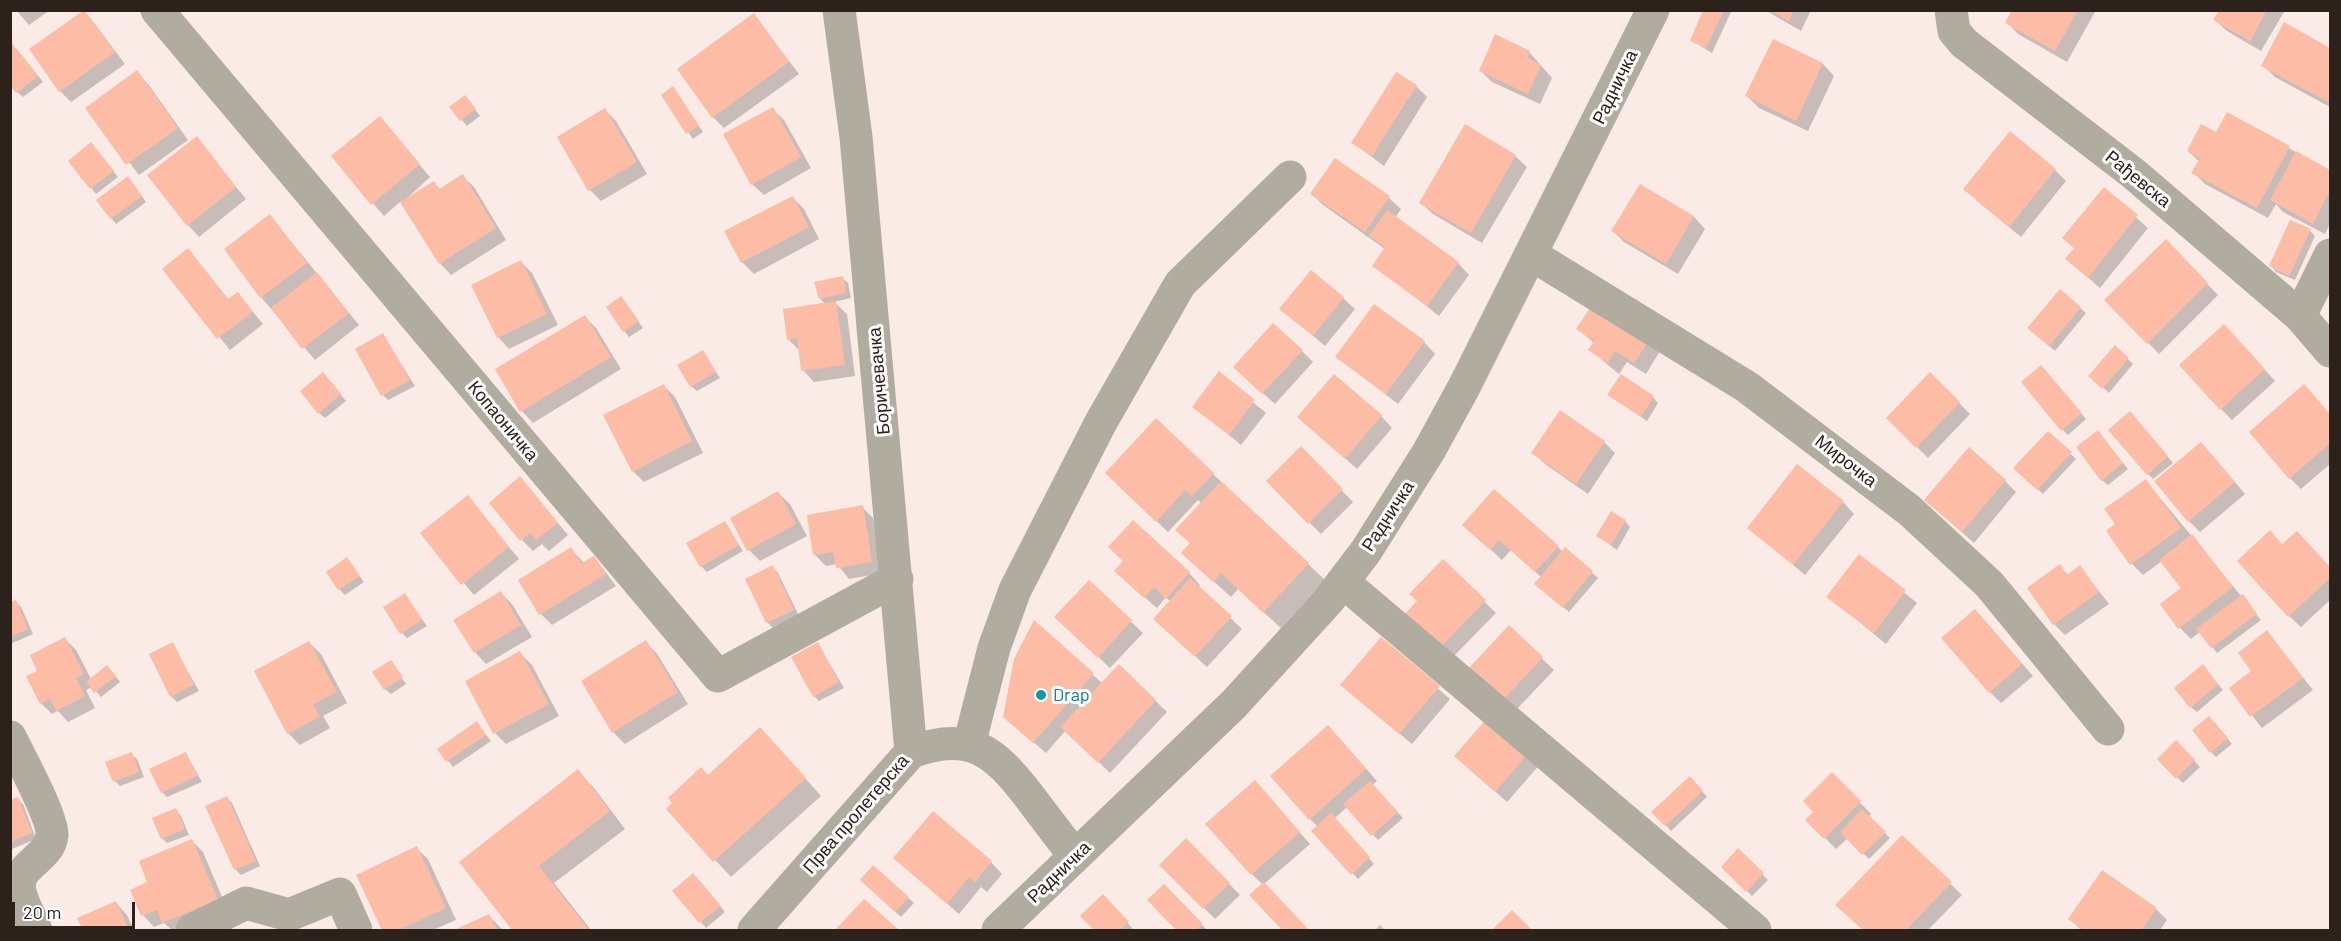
<!DOCTYPE html>
<html>
<head>
<meta charset="utf-8">
<style>
	body { margin:0 }
	#map { position:relative; width:2341px; height:941px; overflow:hidden; background:#faebe6; font-family:Barlow,sans-serif }
	canvas { display:block }
	.frame { position:absolute; inset:0; border:12px solid #2d211c; pointer-events:none }
	.scale { position:absolute; left:12px; top:902px; width:123px; height:27px; box-sizing:border-box; border:3px solid #2d211c; border-top:0; padding-left:8px; font-size:18px; line-height:21px; white-space:nowrap; color:#2d211c; -webkit-text-stroke:4px #fcfcfc; paint-order:stroke }
</style>
</head>
<body>
<div id="map">
<canvas width="2341" height="941"></canvas>
<div class="frame"></div>
<div class="scale">20 m</div>
</div>
<script>
const ctx = document.querySelector('canvas').getContext('2d');
ctx.lineJoin = 'round';
function paint(path, color) { ctx.fillStyle = color; ctx.fill(path, 'evenodd'); }
function strokePath(path, color, width, dash) { ctx.strokeStyle = color; ctx.lineWidth = width; ctx.lineCap = dash ? 'butt' : 'round'; ctx.setLineDash(dash || []); ctx.stroke(path); }
function label(font, color, halo, rows, align = 'center') {
  ctx.font = font + ' Barlow,sans-serif'; ctx.lineWidth = 6; ctx.setLineDash([]); ctx.textBaseline = 'middle'; ctx.strokeStyle = halo; ctx.fillStyle = color; for (const [text, x, y, turn = 0] of rows) {
    ctx.save(); ctx.translate(x, y); ctx.rotate((+turn || 0) * Math.PI / 180); ctx.textAlign = isNaN(turn) ? turn : align; if (halo) ctx.strokeText(text, 0, 0); ctx.fillText(text, 0, 0); ctx.restore();
  }
}
paint(new Path2D(`
	M16,10H50L29,25Z
	M1705,10L1731,12L1712,53L1691,40Z
	M1765,10H1811L1801,31Z
	M2013,10H2096L2067,62L2018,34L2007,22Z
	M2221,10H2283L2284,12L2261,51L2227,31L2215,20Z
	M85,11L125,64L71,102L60,91Z
	M754,15L799,74L724,128L713,117Z
	M2285,24L2330,49V107L2275,77L2263,65Z
	M1773,41L1823,64L1834,76L1808,131L1759,108L1747,96Z
	M16,48L43,82L23,97L17,92Z
	M1529,52L1552,78L1540,104L1492,82L1481,71Z
	M137,72L148,84L188,140L139,175L88,109Z
	M1416,86L1427,97L1384,166L1353,143Z
	M673,88L703,132L693,139L663,95Z
	M470,102L480,116L467,126L451,107Z
	M772,109L784,120L811,168L764,195L752,184Z
	M605,110L616,121L647,174L601,201L590,190Z
	M2227,114L2330,171V224L2325,234L2283,212L2276,204L2268,218L2205,184L2193,172L2200,162L2188,151L2217,134Z
	M380,118L430,177L403,202L434,183L441,190L462,176L474,187L506,240L451,275L440,263L401,201L384,216L333,157Z
	M196,138L246,199L199,237L188,225Z
	M97,150L118,177L96,194L70,161Z
	M1515,156L1527,167L1482,243L1433,214L1421,203Z
	M1335,160L1389,198L1401,209L1395,218L1458,263L1469,275L1439,316L1374,265L1385,249L1323,205L1311,193Z
	M2055,170L2066,181L2021,237L1976,200Z
	M133,184L146,202L116,224L111,218Z
	M1640,186L1694,217L1705,229L1678,274L1624,242L1613,231Z
	M2104,189L2148,228L2100,288L2067,259L2075,249L2064,238Z
	M793,198L804,209L819,239L754,274L742,262Z
	M270,216L359,325L315,360L261,297Z
	M2310,231L2315,236L2295,280L2276,272L2271,266Z
	M2166,242L2218,295L2159,354L2106,300Z
	M188,250L229,300L238,294L263,324L230,350L164,269Z
	M521,262L532,273L558,325L509,349L498,337Z
	M842,278L848,283L851,298L834,302L847,314L855,376L814,382L803,370L800,351L788,339L825,304L820,298Z
	M2060,291L2086,313L2055,351L2035,334Z
	M621,298L643,328L629,337L624,331Z
	M1343,298L1355,309L1325,346L1282,309Z
	M1594,304L1660,351L1646,374L1627,362L1619,374L1590,350L1594,343L1578,329Z
	M585,317L596,328L621,369L533,423L522,411L497,370Z
	M383,335L415,386L388,400L383,395Z
	M2235,337L2275,381L2232,420L2221,409Z
	M1424,342L1435,354L1398,404L1337,357Z
	M2115,347L2133,364L2109,393L2090,376Z
	M1302,351L1313,362L1275,404L1246,378Z
	M702,352L720,378L697,391L691,386Z
	M2046,373L2086,419L2068,435L2063,430Z
	M1219,374L1266,413L1241,445L1194,406Z
	M1930,374L1970,414L1928,458L1888,418Z
	M329,380L346,401L325,418L319,413Z
	M664,386L675,397L703,453L644,482L633,471Z
	M2304,386L2330,415V464L2301,489L2290,478Z
	M1609,394L1653,397L1658,403L1647,421Z
	M1381,416L1392,428L1357,469L1299,417Z
	M2135,419L2173,463L2153,479L2148,474Z
	M2048,433L2076,459L2043,494L2015,468Z
	M2103,438L2128,469L2108,485L2102,480Z
	M1604,442L1615,453L1588,494L1545,464L1533,452Z
	M1301,448L1353,502L1321,534L1268,481Z
	M2212,455L2245,494L2200,532L2189,521Z
	M1107,473L1213,474L1325,580L1281,628L1238,589L1231,597L1200,569L1191,544L1202,504L1198,500L1168,532Z
	M520,478L568,535L549,551L542,544L533,551L522,540Z
	M2005,481L2016,492L1974,543L1926,500Z
	M2146,481L2261,620L2217,653L2200,632L2191,639L2180,628L2183,588L2162,561L2143,575L2132,564L2117,524Z
	M778,493L790,504L807,536L760,561L749,550Z
	M467,497L519,559L474,595L422,533Z
	M1843,502L1854,514L1805,575L1749,528Z
	M862,507L873,518L883,573L849,579L837,564L826,566L815,555Z
	M1625,521L1630,527L1617,550L1598,536Z
	M1133,522L1189,573L1200,585L1198,587L1242,629L1207,667L1167,630L1171,602L1166,597L1157,608L1127,582L1125,561Z
	M725,523L743,551L707,572L701,566Z
	M1476,536L1558,547L1563,552L1565,549L1598,578L1569,612L1542,589L1541,577L1511,550L1502,560Z
	M2308,544L2330,569V600L2301,627L2289,616L2283,545Z
	M570,548L584,563L594,557L616,586L552,625L541,614Z
	M1859,556L1917,603L1886,644L1828,596Z
	M347,559L364,582L345,595L339,589Z
	M1443,561L1496,613L1452,658L1407,614L1419,602Z
	M2060,566L2069,576L2080,567L2109,604L2065,635L2054,624Z
	M773,567L778,573L799,616L773,628L767,622L747,580Z
	M1089,582L1143,633L1110,668L1068,628Z
	M501,593L512,604L532,637L486,664L475,652Z
	M405,595L427,626L407,638L402,633Z
	M15,602L21,607L33,634L10,644V604Z
	M1986,622L2033,676L2001,703L1990,692Z
	M1034,623L1103,684L1119,666L1167,712L1110,773L1066,730L1046,753L1017,728Z
	M1509,627L1554,670L1516,710L1483,679Z
	M2267,632L2313,690L2262,728L2231,689L2253,671Z
	M65,639L76,650L91,679L112,672L120,682L101,697L92,687L86,690L95,708L68,722L58,711L52,714L41,703L39,671Z
	M1381,639L1450,699L1412,744L1354,696Z
	M646,642L657,654L688,704L625,744L613,732Z
	M309,643L321,654L347,703L323,716L330,728L300,745L288,733L256,672Z
	M172,644L199,691L177,702L171,696Z
	M818,644L844,688L819,701L814,696Z
	M520,653L532,665L559,716L506,744L495,733Z
	M393,666L406,684L391,694L385,689Z
	M2208,672L2223,690L2197,712L2191,707Z
	M1490,717L1541,763L1507,802L1468,767Z
	M477,723L491,741L453,767L439,749Z
	M2215,723L2232,744L2216,757L2211,752Z
	M1339,738L1377,781L1372,785L1403,818L1378,840L1347,807L1334,819L1374,864L1358,879L1313,831L1318,827L1310,819Z
	M2176,742L2200,767L2183,783L2159,759Z
	M777,746L821,796L731,877L668,809L709,776Z
	M131,754L137,759L144,777L120,786L115,781Z
	M186,754L202,782L167,797L162,792Z
	M578,771L594,788L625,829L554,883L591,930H514L461,862Z
	M1832,774L1871,814L1868,817L1890,838L1869,859L1848,838L1836,849L1807,820L1815,812Z
	M1690,778L1707,797L1671,831L1654,812Z
	M1266,794L1310,844L1264,884L1308,930H1284L1252,895L1263,885L1252,874Z
	M227,798L232,803L260,866L241,875L236,870L207,806Z
	M17,799L23,804L36,839L12,849L10,801Z
	M176,810L181,816L189,835L167,843L162,838Z
	M1902,837L1962,895L1928,930H1864L1838,905Z
	M1186,840L1240,895L1215,919L1161,865Z
	M192,841L203,852L228,911L182,930H172L164,923L154,927L143,915L132,890L149,883Z
	M416,848L428,859L456,920L433,930H383L358,875Z
	M1738,850L1768,880L1752,896L1723,867Z
	M895,858L991,862L1002,874L987,892L981,887L959,914Z
	M873,867L914,903L901,917L867,886Z
	M699,880L725,912L706,928L674,891Z
	M1164,886L1207,930H1178L1149,900Z
	M1103,896L1133,929L1131,930H1096L1082,916Z
	M864,901L896,930H839Z
	M116,903L127,915L134,930H84L79,919Z
	M2156,909L2167,920L2160,930H2081L2070,919Z
	M489,916L503,930H458Z
	M1380,925L1385,930H1375Z`), '#0003');
paint(new Path2D(`
	M84,10L115,52L59,92L29,49Z
	M1703,10H1724L1706,48L1690,41Z
	M1769,10H1794L1789,21Z
	M2012,10H2078L2055,51L2005,23Z
	M2219,10H2267L2250,41L2213,20Z
	M754,13L789,62L712,118L677,69Z
	M2284,22L2330,48V103L2261,66Z
	M1495,34L1530,51L1527,58L1541,65L1528,94L1479,71Z
	M1773,39L1823,63L1796,121L1745,96Z
	M10,41L38,76L16,93L10,85Z
	M137,70L178,128L126,165L85,108Z
	M1396,72L1417,85L1372,156L1351,143Z
	M673,86L699,126L686,134L661,95Z
	M465,95L476,109L460,121L449,107Z
	M773,107L801,157L751,185L723,134Z
	M605,108L637,162L588,191L557,137Z
	M2227,112L2290,146L2257,208L2191,173L2200,158L2187,151L2201,124L2216,132Z
	M380,116L420,164L371,205L331,156Z
	M1465,124L1516,155L1471,233L1419,203Z
	M2010,131L2056,169L2009,227L1963,189Z
	M197,136L236,187L187,226L147,175Z
	M91,142L114,171L90,189L68,161Z
	M2296,151L2330,170V191L2313,224L2270,200Z
	M1335,158L1390,196L1365,232L1310,194Z
	M463,174L496,228L439,264L400,202L434,181L439,189Z
	M128,176L142,196L110,219L96,200Z
	M1640,184L1694,216L1666,264L1611,231Z
	M2104,187L2138,215L2088,278L2065,259L2074,248L2062,238Z
	M793,196L809,227L741,263L724,231Z
	M1387,210L1459,262L1427,306L1372,266L1385,247L1369,236Z
	M270,214L307,263L260,298L224,249Z
	M2290,220L2311,229L2289,276L2269,266Z
	M2166,239L2208,283L2147,344L2104,300Z
	M188,248L228,299L238,292L253,312L217,339L162,269Z
	M521,260L547,314L497,338L471,285Z
	M1311,270L1344,297L1313,336L1279,309Z
	M317,272L349,313L302,349L271,308Z
	M843,276L846,293L819,299L814,282Z
	M2060,289L2081,307L2049,346L2027,328Z
	M621,296L639,321L623,332L606,307Z
	M836,301L845,365L801,371L797,338L787,340L783,309Z
	M1594,302L1650,339L1634,363L1615,351L1608,363L1588,350L1594,341L1576,329Z
	M1374,304L1425,341L1386,394L1335,357Z
	M585,315L611,357L520,412L495,369Z
	M1273,323L1303,350L1262,394L1233,367Z
	M2224,324L2265,369L2220,410L2179,365Z
	M383,333L410,380L381,396L355,349Z
	M2115,345L2129,358L2102,389L2088,376Z
	M703,350L716,372L690,387L677,365Z
	M2041,365L2082,413L2061,431L2021,382Z
	M1219,371L1255,400L1229,435L1192,407Z
	M323,372L341,394L318,414L300,391Z
	M1930,372L1960,402L1916,448L1886,418Z
	M1334,374L1382,415L1345,459L1297,417Z
	M1621,374L1654,396L1641,417L1607,395Z
	M664,384L692,441L632,472L603,415Z
	M2304,384L2330,414V443L2289,479L2249,432Z
	M1560,410L1605,441L1576,484L1531,453Z
	M2130,411L2168,456L2147,475L2108,430Z
	M1156,418L1214,473L1192,496L1185,490L1156,522L1105,473Z
	M2098,430L2123,463L2101,481L2076,447Z
	M2048,431L2072,452L2037,490L2013,468Z
	M2201,442L2235,482L2188,522L2154,481Z
	M1301,446L1343,489L1308,524L1266,481Z
	M1969,447L2006,480L1962,532L1924,500Z
	M1797,464L1844,501L1793,565L1747,528Z
	M520,476L558,523L536,540L530,533L520,541L489,503Z
	M2146,479L2181,528L2130,565L2106,531L2115,524L2104,509Z
	M1221,481L1309,563L1263,613L1221,573L1213,582L1181,553L1190,543L1175,530Z
	M1494,489L1559,546L1535,572L1499,540L1490,550L1462,525Z
	M778,491L796,524L747,551L730,518Z
	M468,495L509,547L461,585L420,533Z
	M863,505L872,562L836,568L833,552L813,555L807,515Z
	M1611,511L1626,520L1611,545L1596,536Z
	M1133,520L1190,572L1166,599L1154,587L1144,598L1114,571L1123,561L1108,547Z
	M725,521L739,545L700,567L686,543Z
	M2270,530L2282,544L2297,531L2330,567V578L2288,617L2237,561Z
	M2192,534L2233,587L2178,629L2160,604L2181,588L2159,560Z
	M571,547L581,563L594,556L606,574L539,615L518,580Z
	M1565,547L1593,571L1563,608L1534,584Z
	M1859,554L1906,590L1874,633L1826,597Z
	M347,557L360,576L338,590L326,572Z
	M1443,559L1486,600L1440,648L1405,614L1417,601L1409,594Z
	M2060,564L2067,575L2080,565L2099,592L2053,625L2027,588Z
	M773,565L794,610L766,623L745,579Z
	M1190,578L1232,616L1195,657L1153,619Z
	M1089,580L1132,620L1098,658L1054,617Z
	M501,591L521,625L474,653L453,620Z
	M405,593L422,620L400,634L383,607Z
	M2243,594L2257,614L2211,648L2196,629Z
	M16,600L28,629L10,637V602Z
	M1975,609L2022,664L1989,693L1941,638Z
	M1034,620L1094,673L1033,743L1003,717L1014,659Z
	M1509,625L1543,657L1503,700L1469,668Z
	M2267,630L2303,678L2250,717L2229,688L2251,671L2238,653Z
	M65,637L84,674L76,678L85,696L56,711L50,699L40,704L26,676L37,671L30,655Z
	M1381,637L1440,686L1399,734L1340,685Z
	M646,640L678,692L612,733L581,681Z
	M309,641L337,692L313,704L320,717L287,734L254,671Z
	M173,642L194,685L170,697L149,654Z
	M818,642L839,682L813,697L791,657Z
	M520,651L549,704L493,734L465,681Z
	M391,660L403,677L384,690L372,672Z
	M1119,664L1156,700L1098,763L1060,727Z
	M2203,664L2218,684L2190,708L2174,688Z
	M107,665L116,676L94,693L86,682Z
	M1490,715L1531,750L1495,792L1454,756Z
	M2209,716L2228,738L2210,753L2192,730Z
	M477,721L486,735L446,762L437,749Z
	M1328,725L1366,769L1309,820L1270,776Z
	M760,727L806,778L713,862L666,809L672,803L668,798L701,767L708,775Z
	M2176,740L2195,760L2176,779L2157,759Z
	M132,752L139,772L113,782L105,762Z
	M186,752L197,776L161,793L149,769Z
	M578,769L610,811L539,866L589,930H512L459,862Z
	M1832,772L1861,801L1824,839L1805,820L1813,812L1803,801Z
	M1690,776L1703,791L1665,826L1651,812Z
	M1255,780L1300,832L1251,875L1205,824Z
	M1370,781L1398,812L1371,836L1343,804Z
	M227,796L256,861L234,870L205,806Z
	M18,797L32,833L10,842V800Z
	M176,808L185,829L161,839L152,818Z
	M1862,809L1886,832L1862,855L1840,832Z
	M933,811L992,861L975,882L969,877L947,904L893,858Z
	M1331,813L1370,857L1351,875L1311,831Z
	M1902,835L1952,882L1906,930H1863L1835,905Z
	M1186,838L1230,883L1203,909L1159,865Z
	M192,839L218,900L162,923L157,910L141,916L130,890L147,882L139,861Z
	M417,846L446,908L398,930H382L356,875Z
	M1738,848L1764,873L1746,892L1721,867Z
	M873,865L909,897L895,912L860,880Z
	M2102,870L2157,908L2141,930H2084L2068,919Z
	M693,873L721,906L699,923L672,891Z
	M1264,882L1309,930H1282L1249,895Z
	M1164,884L1203,924L1196,930H1176L1147,900Z
	M1103,894L1129,922L1120,930H1094L1080,916Z
	M864,899L899,930H835Z
	M116,901L129,930H83L77,918Z
	M1512,910L1532,930H1492Z
	M489,914L497,930H454Z`), '#fdbca6');
strokePath(new Path2D(`
	M157,10L718,676L897,579
	M839,10L856,137L911,752
	M1951,10L1954,31L1964,43L2134,174L2300,316L2330,351
	M1532,255L1747,387L1909,510L1989,584L2108,729
	M2300,316L2330,255
	M1343,582L1755,930
	M10,737C19,755 53,818 52,835C50,860 14,864 20,892C23,905 31,918 36,930
	M969,745L994,648L1015,590L1101,422L1180,284L1290,177
	M192,930L246,903L289,915L340,894L356,930
	M754,930L911,752C970,730 994,751 1029,796C1044,816 1059,836 1075,856
	M998,930L1234,704L1328,601L1366,551L1429,451L1464,387L1653,10`), '#b0ada0', 33);
for (const [x, y, r, color] of [
	[1041,695,6,"#0f9aa8"]
]) { const dot = new Path2D(); dot.arc(x, y, r, 0, 2 * Math.PI); ctx.fillStyle = color; ctx.fill(dot); strokePath(dot, '#fcfcfc', 2); }
label('18px', '#2d211c', '#fcfcfc', [
	["Радничка",1615,87,-64],
	["Рађевска",2138,179,39],
	["Боричевачка",879,381,-95],
	["Копаоничка",503,421,50],
	["Мирочка",1846,461,38],
	["Радничка",1388,516,-57],
	["Прва пролетерска",856,814,-49],
	["Радничка",1059,872,-44]
]);
label('18px', '#0d838f', '#fcfcfc', [
	["Drap",1053,695]
], 'left');
</script>
</body>
</html>
